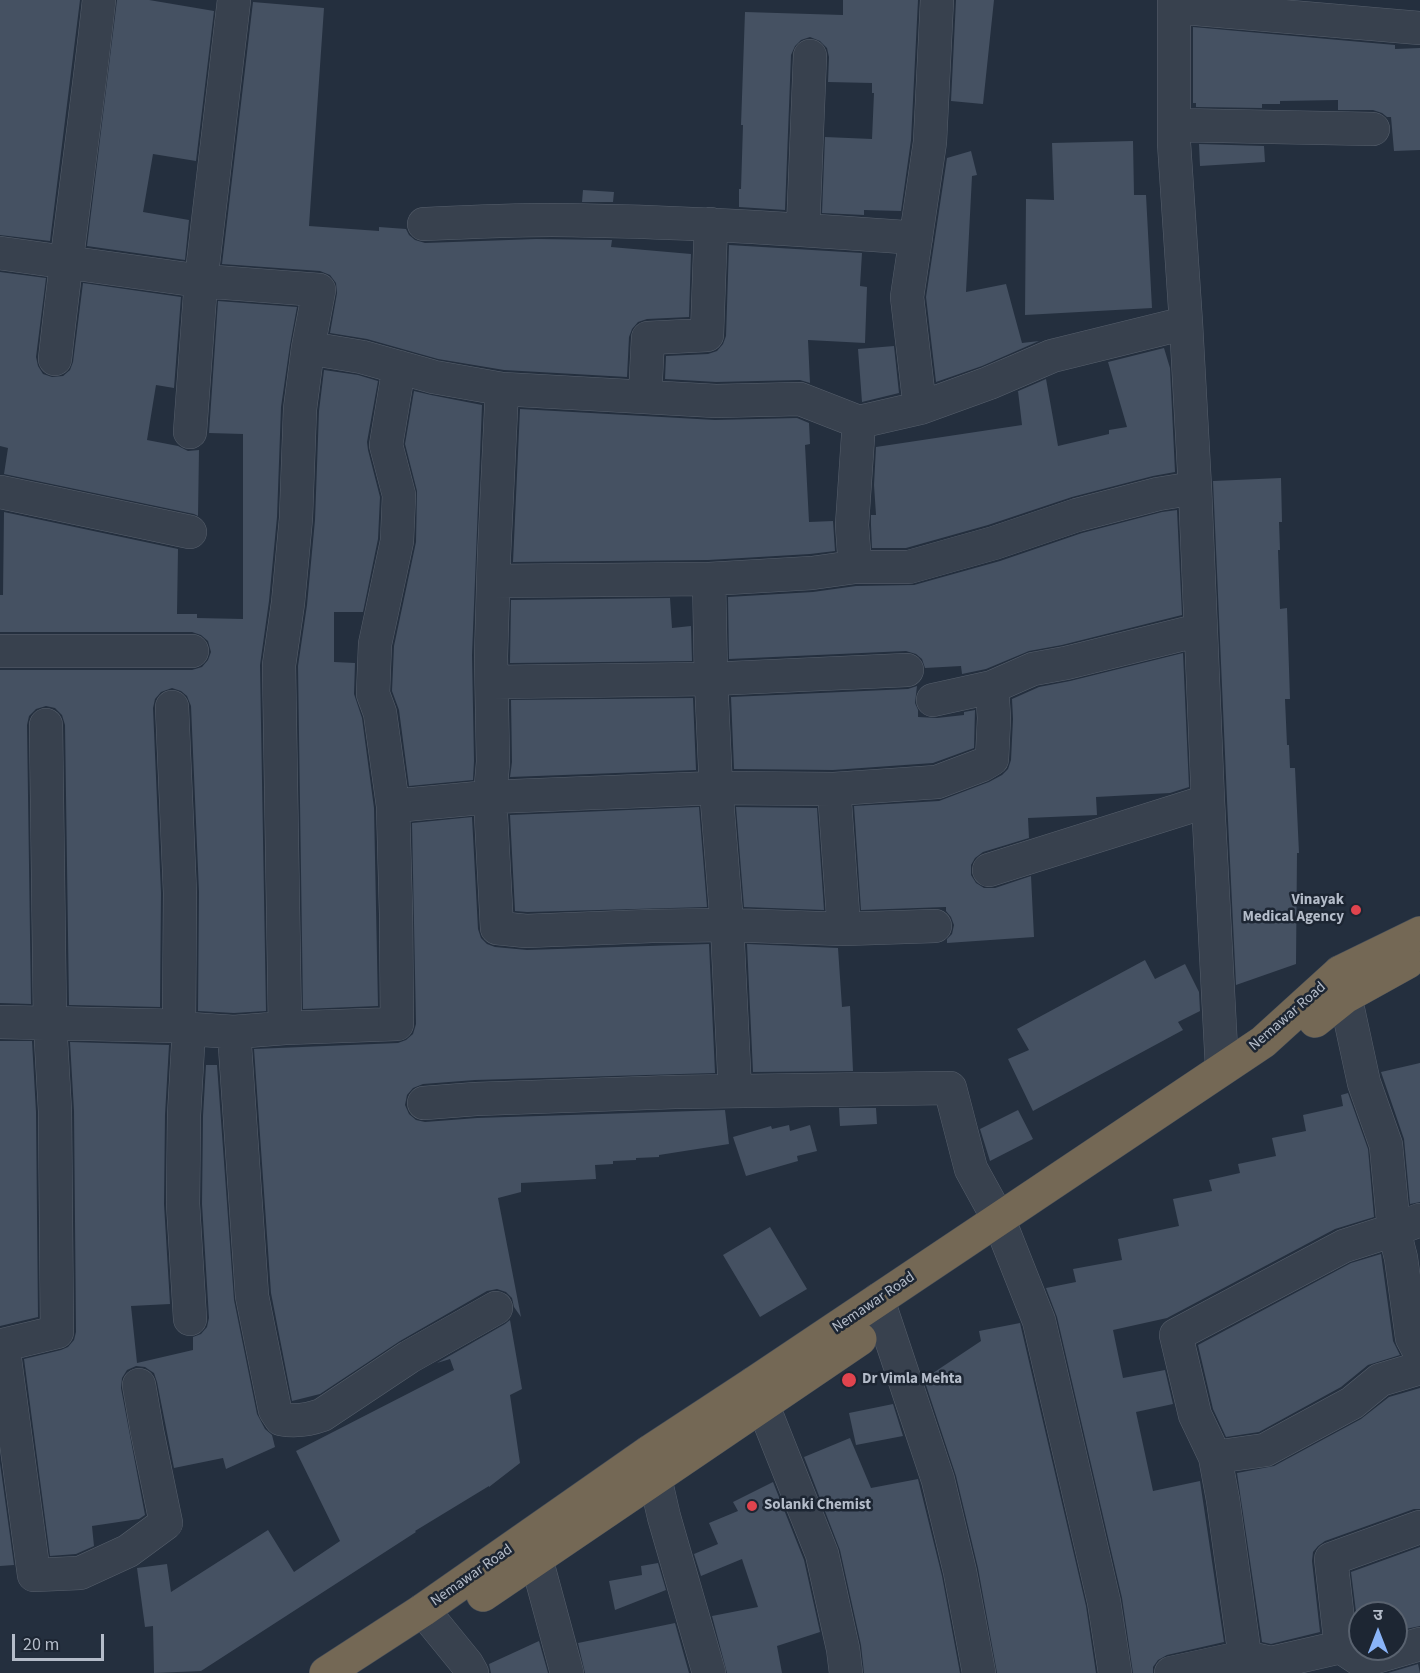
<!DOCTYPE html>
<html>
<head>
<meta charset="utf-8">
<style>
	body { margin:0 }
	#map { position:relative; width:1420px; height:1673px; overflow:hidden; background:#242f3e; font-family:"Source Sans 3","Noto Sans Devanagari",sans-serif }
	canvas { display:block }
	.north { position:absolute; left:1348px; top:1601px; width:60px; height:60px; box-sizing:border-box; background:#1d2633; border:2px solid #59626f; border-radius:50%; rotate:0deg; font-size:16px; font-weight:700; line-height:24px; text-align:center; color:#b4bcc9 }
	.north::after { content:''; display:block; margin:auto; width:21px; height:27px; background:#8ab4f8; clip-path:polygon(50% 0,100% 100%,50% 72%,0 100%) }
	.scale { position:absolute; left:12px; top:1634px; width:92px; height:27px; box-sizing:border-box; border:3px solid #b4bcc9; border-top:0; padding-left:8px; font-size:18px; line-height:21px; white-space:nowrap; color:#b4bcc9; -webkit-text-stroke:4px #1d2633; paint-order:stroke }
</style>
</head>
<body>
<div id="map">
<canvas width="1420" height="1673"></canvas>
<div class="north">उ</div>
<div class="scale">20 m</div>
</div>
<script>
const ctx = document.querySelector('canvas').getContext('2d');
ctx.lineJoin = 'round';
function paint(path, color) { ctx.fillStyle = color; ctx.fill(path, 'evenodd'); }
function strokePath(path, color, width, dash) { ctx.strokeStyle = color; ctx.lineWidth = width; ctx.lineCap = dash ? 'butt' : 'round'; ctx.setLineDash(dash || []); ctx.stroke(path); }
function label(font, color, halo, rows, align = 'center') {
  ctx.font = font + ' "Source Sans 3",sans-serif'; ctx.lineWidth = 5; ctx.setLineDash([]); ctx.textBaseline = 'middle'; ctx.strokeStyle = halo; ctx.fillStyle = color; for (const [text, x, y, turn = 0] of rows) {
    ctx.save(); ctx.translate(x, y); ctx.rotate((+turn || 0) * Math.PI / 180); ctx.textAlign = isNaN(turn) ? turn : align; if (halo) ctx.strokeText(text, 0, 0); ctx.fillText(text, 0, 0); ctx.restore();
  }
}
paint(new Path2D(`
	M0,0H80L50,241L0,235Z
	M117,0H149L214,11L196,161L153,154L143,212L189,220L185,260L87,246Z
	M843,0H918L911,140L901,211L864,210V215L822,213L825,137L872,139L874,93H872V83L828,82L829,57L827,48L820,41L810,37L801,40L795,46L791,55L785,210L739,207V189H741L743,125H741L745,12L843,15Z
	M956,0H994L983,104L951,101Z
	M253,2L324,8L309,226L379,231V227L406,229L409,235L415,240L425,243L536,239L612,240L611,247L691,254L689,317L647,319L638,322L632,329L629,337L627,377L504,370L438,359L367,339L330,333L337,293L336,283L330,275L320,271L222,264Z
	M1193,27L1395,45V49L1420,48V150L1394,151L1391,117H1387L1382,113L1373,110H1338V100L1280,101V104H1262V108L1196,107V103H1193Z
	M1133,141L1134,195H1146L1152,308L1025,315L1026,199L1054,200L1052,143Z
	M1199,144L1264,146L1265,162L1200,166Z
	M971,151L977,175L972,176L966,292L1006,284L1022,343L1039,341L982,366L936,382L926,297L947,158Z
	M583,190L614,192L613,202H582Z
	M729,245L862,253L860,286L867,287L865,343L808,340L810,383L800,380L716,382L665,379L666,356L708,354L717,351L723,344L726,336Z
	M0,272L46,278L36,357L38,366L43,374L52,377L63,376L70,370L73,362L83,283L181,297L174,388L156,385L147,440L178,446L188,451L199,450L198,516L194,514L4,474L8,448L0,446Z
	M218,301L297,307L290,345L281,407L277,517L269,601L260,665L266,1011L234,1013L198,1011L199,892L191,706L187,696L181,691L172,688L161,692L155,699L153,708L161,893L160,1007L69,1005L65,725L62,715L55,708L46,706L36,709L29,716L27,725L31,1004L0,1003V670H192L202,667L208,660L211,652L208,641L201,635L192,632H0V595H3L4,512L178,549L177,614H197V618L243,619V434L209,433Z
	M894,346L899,393L862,402L858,349Z
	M1164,348L1170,368L1175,472L1153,476L1072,497L988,525L906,548H872L871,525V515H876L874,485L876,447L1022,425L1018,391L1016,392L1046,379L1058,446L1109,434V430L1127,427L1108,362Z
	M324,370L358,375L378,381L367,442L368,450L380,497L378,539L363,612H334V662L355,663L354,694L362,718L374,808L378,1006L303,1009L298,666L307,605L315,520L319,411Z
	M414,391L431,395L482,405L472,655L474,761L473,780L409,786L399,710L392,691L394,646L416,542L417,491L405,444Z
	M520,409L715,420L797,418L809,423L810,444L805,445L809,522L833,521L835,551L810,554L708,560L513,562Z
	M1281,478L1282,522H1279L1280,550H1278L1280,609L1287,608L1290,699H1285L1287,745H1289L1290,768H1295L1299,853H1297L1296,964L1236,985L1227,800L1213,481Z
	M1177,510L1182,615L1062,645L1029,651L986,669L962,674L961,666L925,668L922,659L916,654L906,651L729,659L728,597L813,592L856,586L914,585L1000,561L1082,533L1162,512Z
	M670,598L672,628L691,626L692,661L510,663L511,600Z
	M1183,653L1189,787L1170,793L1096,797L1097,815L1028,818L1029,838L983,852L975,858L971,865V875L976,883L984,888H995L1031,876L1034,937L947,943V939L952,934L954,925L951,917L946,911V907L861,910L854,806L939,801L989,782L1002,775L1008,769L1011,760L1013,719L1012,699L1039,687L1070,681Z
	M917,686L915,703L918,710V717L937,718L964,715V712L975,710L974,748L933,763L833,770L734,769L731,697L908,689Z
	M693,698L696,770L510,777L512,762L511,700Z
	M699,807L707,907L527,912L515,911L510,815Z
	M736,807L817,808L824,910L744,907Z
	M472,817L478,929L481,938L487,944L495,947L527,950L709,944L715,1073L475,1080L423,1084L413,1088L407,1095L405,1105L409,1114L416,1120L425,1122L477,1118L725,1110L729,1144L659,1155V1157L636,1158V1160L613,1161V1164L595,1165L596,1179L521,1183V1192L498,1198L521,1317L514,1307L512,1298L506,1292L497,1289L487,1291L400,1341L320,1394L292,1401L271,1293L254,1049L398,1043L406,1040L413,1034L416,1024L412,823Z
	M747,944L838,948L842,1007L850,1006L853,1071L753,1072Z
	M1145,960L1155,979L1185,964L1199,992L1200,1011L1178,1022L1183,1030L1033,1111L1008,1059L1029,1050L1017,1029Z
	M0,1041H32L36,1112L38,1317L0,1326Z
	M70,1042L169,1045L165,1115L164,1204L170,1304L131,1306L137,1363L193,1350V1337L201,1334L207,1327L209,1318L202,1204L203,1116L206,1065H217L234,1300L257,1414L265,1429L272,1435L275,1447L226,1469L223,1458L174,1468L157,1382L154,1373L145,1367L136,1366L127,1370L122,1378L121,1388L145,1515L139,1519L92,1526L94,1546L76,1554L50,1556L24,1359L61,1350L68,1347L74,1340L76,1332L74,1111Z
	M1420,1063V1202L1410,1204L1404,1139L1381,1072Z
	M1348,1093L1368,1149L1374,1217L1335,1229L1167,1318L1113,1330L1123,1378L1165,1370L1173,1404L1136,1412L1153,1491L1200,1481L1224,1642L1167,1655L1158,1660L1153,1667V1673H1133L1122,1598L1057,1317L1046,1288L1076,1282L1073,1269L1122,1260L1118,1239L1179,1226L1173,1199L1212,1191L1209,1180L1240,1173L1238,1164L1276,1156L1272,1138L1306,1131L1303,1115L1343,1106L1341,1095Z
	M839,1108H876L877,1124L840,1126Z
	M1018,1110L1033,1139L990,1161L980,1129Z
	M789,1125L790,1131L810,1125L817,1151L797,1156L798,1161L746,1176L733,1137L771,1126L772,1129Z
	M770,1227L807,1289L760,1317L723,1255Z
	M1381,1254L1393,1341L1400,1355L1368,1365L1341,1387L1259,1432L1226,1437L1213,1409L1198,1345L1351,1263Z
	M510,1320L522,1389L510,1395L520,1463L489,1487V1486L415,1531L416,1532L201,1671L154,1673L153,1626L145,1627L137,1568L167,1564L171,1592L268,1530L294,1572L340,1541L296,1451L454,1370L450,1359L437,1363L505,1324Z
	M1020,1323L1086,1606L1096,1673H997L978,1568L956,1476L924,1379L981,1341L979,1331Z
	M1420,1388V1509H1414L1325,1541L1318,1546L1313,1552L1312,1561L1320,1632L1271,1644L1262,1642L1237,1473L1274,1466L1361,1419L1389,1397Z
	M893,1404L903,1436L856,1445L849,1413Z
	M850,1438L871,1488L918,1479L942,1576L960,1673H864L861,1645L840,1550L804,1457Z
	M0,1463L14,1565L0,1566Z
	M773,1482L804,1560L820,1632L777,1646L782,1673H727L712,1616L758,1607L742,1559L701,1576L694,1554L718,1544L709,1523L738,1511L733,1502Z
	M1420,1547V1626L1396,1631V1613H1360V1637L1359,1636L1351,1572Z
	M658,1563L666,1590L615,1610L609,1581L642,1575L641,1566Z
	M675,1623L689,1673H585L578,1643Z
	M539,1641L548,1673H491L489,1664Z
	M1418,1664L1420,1673H1388Z`), '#455162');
const minor = new Path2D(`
	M1174,0V143L1186,323L1195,488L1208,801L1222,1068
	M1174,7L1420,28
	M1174,125L1373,129
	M424,224C467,222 509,220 552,220C674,221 795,229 916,238
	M803,229L810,56
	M0,253L201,281L319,290L308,348L300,409L296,518L288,603L279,665L285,1028L234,1032
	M55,359C68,239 86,120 99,0
	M502,389L716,401L800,399L859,422
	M645,397L648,338L707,335L711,224
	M920,408L907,297L930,142L937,0
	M190,432L201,281L234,0
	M0,492L190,532
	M855,567L852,525L859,422L920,408L989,383L1052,356L1186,323
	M493,581L709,579
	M0,651H192
	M492,682L711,679L907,670
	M933,700L992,687
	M172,707L180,893L179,1026
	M46,725L50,1023L55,1111L57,1332L3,1345C14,1422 23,1498 34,1575L80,1573L128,1551L166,1523L147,1431L139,1385
	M393,806L380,713L373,694L375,644L397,541L399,495L386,445L399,367
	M989,870L1208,801
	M935,926L844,929L727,925L652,926L526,931L497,928L490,797L716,788L711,679L709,579L812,573L855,567H909L994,543L1077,515L1158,494L1195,488
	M844,929L834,789L937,782L982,765L992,759L994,718L992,687L1033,669L1066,663L1200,630
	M1340,972L1364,1083L1386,1145L1394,1230L1401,1258L1412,1338L1420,1353
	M0,1022L179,1026L189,1029L234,1032L252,1296L275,1410L281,1419C296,1422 308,1420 322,1415L409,1357L496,1308
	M285,1028L397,1024L396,914L393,806L490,797L493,762L491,656L494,556L502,389L434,377L362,357L308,348
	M189,1029L184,1115L183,1204L190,1319
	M735,1091L727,925L716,788L834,789
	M424,1103L476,1099L675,1092L950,1088L971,1169L999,1220L1039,1321L1104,1602L1115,1673
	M878,1300L938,1480L960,1572L979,1673
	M754,1383L822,1554L843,1649L846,1673
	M649,1452L664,1517L709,1673
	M1215,1457L1265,1450L1352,1403L1380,1380L1420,1368
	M530,1536L567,1673
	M423,1610L467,1664L472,1673
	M1341,1647L1362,1661L1420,1644
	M1245,1657L1223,1500L1215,1457L1195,1415L1176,1335L1344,1246L1394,1230L1420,1220
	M1171,1673L1245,1657L1271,1663L1341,1647L1331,1559L1420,1527`);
const highway = new Path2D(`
	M1315,1021L1345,997L1408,962
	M483,1595L860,1339
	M326,1673L423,1610L649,1452L754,1383L1263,1042L1340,972L1420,933`);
strokePath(minor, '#565f6c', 34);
strokePath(highway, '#434c59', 34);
strokePath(minor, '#38414e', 33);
strokePath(highway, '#746855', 33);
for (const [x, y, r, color] of [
	[1356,910,6,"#e0444e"],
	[849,1380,8,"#e0444e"],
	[752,1506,6,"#e0444e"]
]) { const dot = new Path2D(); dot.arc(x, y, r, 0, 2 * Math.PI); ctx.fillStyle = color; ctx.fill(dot); strokePath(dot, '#1d2633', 2); }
label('bold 15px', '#b4bcc9', '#1d2633', [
	["Vinayak",1344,901,"right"],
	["Medical Agency",1344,918,"right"],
	["Dr Vimla Mehta",862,1380],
	["Solanki Chemist",764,1506]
], 'left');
label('15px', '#b4bcc9', '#1d2633', [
	["Nemawar Road",1288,1017,-41],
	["Nemawar Road",874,1303,-34],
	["Nemawar Road",472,1576,-35]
]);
</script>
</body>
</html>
